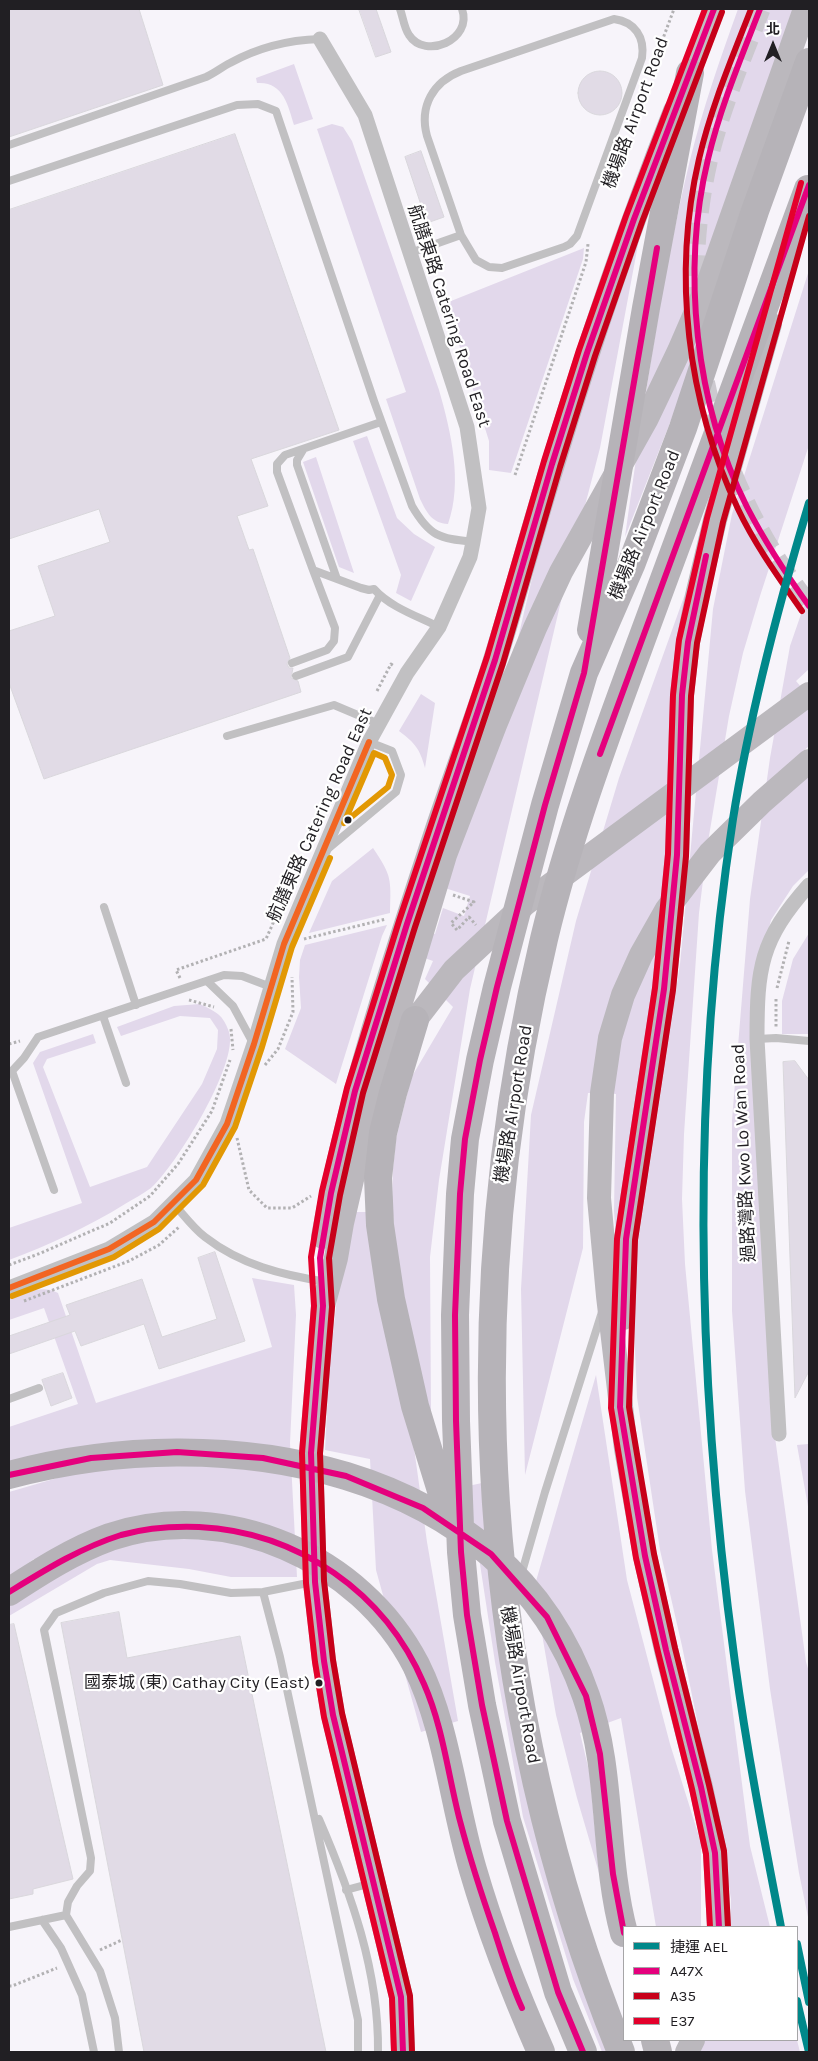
<!DOCTYPE html>
<html>
<head>
<meta charset="utf-8">
<style>
	body { margin:0 }
	#map { position:relative; width:818px; height:2061px; overflow:hidden; background:#f7f4fa; font-family:Karla,"Noto Sans TC",sans-serif }
	canvas { display:block }
	.frame { position:absolute; inset:0; border:10px solid #211f23; pointer-events:none }
	.legend { position:absolute; left:623px; top:1926px; width:175px; height:115px; box-sizing:border-box; background:#fff; border:1px solid #a6a5a7; margin:0; padding:6px 9px; list-style:none; font-size:15px; color:#211f23 }
	.legend li { display:flex; align-items:center; gap:10px; height:25px }
	.legend b { width:25px; border:1px solid #a6a5a7 }
	.north { position:absolute; left:748px; top:20px; width:50px; height:50px; -webkit-text-stroke:4px #fff; paint-order:stroke; rotate:0deg; font-size:14px; font-weight:700; line-height:20px; text-align:center; color:#211f23 }
	.north::after { content:''; display:block; margin:auto; width:18px; height:22px; background:#211f23; clip-path:polygon(50% 0,100% 100%,50% 72%,0 100%) }
</style>
</head>
<body>
<div id="map">
<canvas width="818" height="2061"></canvas>
<div class="frame"></div>
<ul class="legend">
<li><b style="height:6px;background:#00888a"></b>捷運 AEL</li>
<li><b style="height:6px;background:#e5007d"></b>A47X</li>
<li><b style="height:6px;background:#c70019"></b>A35</li>
<li><b style="height:6px;background:#e4002b"></b>E37</li>
</ul>
<div class="north">北</div>
</div>
<script>
const ctx = document.querySelector('canvas').getContext('2d');
ctx.lineJoin = 'round';
function paint(path, color) { ctx.fillStyle = color; ctx.fill(path, 'evenodd'); }
function strokePath(path, color, width, dash) { ctx.strokeStyle = color; ctx.lineWidth = width; ctx.lineCap = dash ? 'butt' : 'round'; ctx.setLineDash(dash || []); ctx.stroke(path); }
function label(font, color, halo, rows, align = 'center') {
  ctx.font = font + ' Karla,"Noto Sans TC",sans-serif'; ctx.lineWidth = 4.5; ctx.setLineDash([]); ctx.textBaseline = 'middle'; ctx.strokeStyle = halo; ctx.fillStyle = color; for (const [text, x, y, turn = 0] of rows) {
    ctx.save(); ctx.translate(x, y); ctx.rotate((+turn || 0) * Math.PI / 180); ctx.textAlign = isNaN(turn) ? turn : align; if (halo) ctx.strokeText(text, 0, 0); ctx.fillText(text, 0, 0); ctx.restore();
  }
}
paint(new Path2D(`
	M738,9H795L785,103L679,400L625,537C643,411 660,284 690,160C703,108 720,59 738,9Z
	M294,64L313,119L294,125C288,105 283,81 257,83L256,78Z
	M332,124L343,127L352,141L439,390C451,432 463,482 448,524C432,523 427,513 420,499L386,399L406,392L317,129Z
	M640,234L600,448L569,567L470,989L439,1180L430,1257L431,1414L398,1282L392,1202L393,1168L396,1139L411,1078L453,1007L425,979L433,961L416,955L425,930L435,934L443,908L464,916L470,896L429,883L514,655L560,460Z
	M584,248L583,259L511,473L489,470V441L446,303Z
	M809,270V445L760,596L743,653L729,716L707,848L699,913L684,1134L682,1199L685,1264L712,1550L750,1846L770,1927H730L731,1899L721,1838L682,1646L660,1550L637,1397L632,1281L680,964L713,609L732,514Z
	M367,436L397,518L414,534L435,547L411,601L396,593L401,575L353,441Z
	M316,457L354,573L339,567L303,462Z
	M709,527L657,962L616,1240L614,1211L616,1094L588,1093L584,1122L583,1248L525,1475L521,1289L531,1115L576,921L619,778Z
	M809,591V669L796,681L809,696V746L774,777L809,776V870L793,886L771,920L754,990L770,1401L806,1662L809,1672V1922L799,1873L770,1689L745,1491L732,1311V1120L750,899L770,758L790,646Z
	M421,694L435,703L425,768C420,749 415,743 399,731Z
	M373,848C392,876 391,879 390,913L309,933L332,881Z
	M387,925L382,936L336,1084L285,1049L301,1008L299,977L300,960L305,945Z
	M809,933V1034H782V1001L793,959Z
	M200,1004C216,1012 223,1014 229,1032C239,1063 176,1166 151,1188C143,1194 133,1199 125,1204C88,1227 49,1245 9,1260V1228L82,1203L33,1063L40,1052L93,1034L96,1043L47,1059L43,1067L90,1187L147,1167L202,1084L217,1049L218,1030L210,1018L180,1016L121,1036L117,1027L174,1006Z
	M352,1212H374L415,1455L427,1542L458,1721L421,1732L376,1570L370,1459L325,1450L329,1371L338,1288Z
	M252,1278L294,1285L296,1315L290,1443L297,1577H231L189,1569L110,1560L97,1564L9,1616V1603L47,1581L34,1559L9,1577V1492L71,1474L9,1466V1427L78,1404L44,1308L9,1320V1299C26,1293 42,1284 58,1293L96,1403L272,1347Z
	M596,1375L627,1580L670,1744L701,1843V1927H656L621,1718L580,1733L590,1775L599,1873L577,1798L556,1715L534,1588Z
	M808,1444L809,1449V1512L797,1445Z
	M482,1483L611,2052H602L573,1979L523,1817L495,1662L468,1486Z
	M689,2040H797L800,2052H693Z`), '#e2d8eb');
const building = new Path2D(`
	M9,9H139L163,85L9,137Z
	M359,9H376L391,52L376,57Z
	M578 93a22 22 0 1 1 44 0a22 22 0 1 1-44 0Z
	M235,134L339,430L251,459L268,506L237,516L249,550L253,549L290,658L287,664L289,668H293L291,678L298,681L301,692L44,779L9,683V631L55,616L38,566L110,542L99,509L9,539V210Z
	M421,151L444,217L427,223L405,157Z
	M795,1061L809,1080V1371L795,1398L783,1062Z
	M215,1252L245,1341L159,1369L144,1324L81,1346L75,1331L9,1354V1336L70,1315L66,1305L142,1279L162,1337L217,1319L198,1258Z
	M63,1373L72,1398L51,1406L42,1380Z
	M119,1612L127,1658L240,1636L326,2052H144L61,1623Z
	M14,1624L73,1879L33,1889V1894L9,1899V1625Z`);
paint(building, '#e1dbe6');
strokePath(building, '#d9d7dc', 1);
strokePath(new Path2D(`
	M760,9C741,59 719,110 707,162C672,320 709,479 809,606`), '#ccc9cf', 21, [21, 11]);
strokePath(new Path2D(`
	M655,60L674,9
	M515,475L586,262L588,244
	M377,691L391,664L394,666
	M453,895L474,902L451,923L457,930L469,917L476,925
	M304,939L386,919
	M180,978L176,970L266,939L274,921
	M777,988L789,941
	M776,999V1028
	M189,1000L214,1007
	M231,1029L233,1050
	M9,1044L20,1041
	M265,1065L278,1049L293,1012L292,977
	M237,1138L249,1190L267,1208H292L311,1196
	M9,1265L41,1253L110,1223L150,1196L178,1164L212,1111L230,1060
	M24,1301L129,1261L159,1245L179,1227
	M100,1950L122,1940
	M9,1986H12L57,1968`), '#b2b1b3', 3, [2.5, 2.5]);
strokePath(new Path2D(`
	M400,9C403,17 404,28 409,35C425,60 473,40 462,9
	M614,19C635,22 645,37 642,58L577,236L570,244L564,247L502,268L489,267L476,260L461,235L427,136C419,106 433,82 461,71Z
	M9,145L206,77C215,73 222,67 230,63C259,47 288,40 320,39
	M9,181L237,105L258,104L276,111L374,401L412,506C430,537 439,538 473,542
	M410,253L461,235
	M381,422L285,455L277,464V472L313,570L361,588L369,590L374,589C390,607 417,616 439,627
	M303,450L297,460V465L337,579
	M292,663L327,650L334,641L335,628L313,570
	M296,676L348,657L380,595
	M227,736L334,705L379,724
	M329,848L396,792L401,775L392,751L369,742
	M104,907L136,1005
	M207,981L233,1006L253,1043
	M103,1016L126,1083
	M757,1039L776,1038L809,1041
	M54,1190L12,1071L24,1058L38,1037L224,975L242,976L271,987
	M173,1203C183,1214 193,1228 205,1237C241,1265 282,1275 327,1282
	M9,1399L39,1388
	M520,1579L545,1492L602,1312
	M263,1592L280,1657L358,2020V2052
	M319,1819C351,1893 379,1971 378,2052
	M346,1890L372,1883
	M66,1915L68,1902L77,1886L90,1871L91,1858L44,1630L56,1613L104,1593L148,1581L180,1584L231,1593L263,1592L313,1582
	M42,1920L61,1948L82,1995L94,2052
	M9,1927L66,1915L100,1971L115,2018L119,2052`), '#c1c0c2', 8);
strokePath(new Path2D(`
	M9,1288L109,1249L154,1222L196,1180L227,1124L254,1044L284,944L369,742L407,673L439,627L470,557L473,542L479,508L467,427L365,115L320,39
	M779,1434L757,1039C757,968 760,940 809,885`), '#c1c0c2', 15);
strokePath(new Path2D(`
	M690,73L714,9`), '#c1c0c2', 19);
strokePath(new Path2D(`
	M393,1047L401,1002L445,855L495,725L535,628L561,572L646,420L679,351L708,284L805,9
	M323,1237C348,1099 392,965 436,832C455,775 476,720 494,663C515,597 532,530 553,464C589,345 629,227 675,111
	M623,1318L626,1239L664,989L677,855L682,695L688,642L698,591L715,520L770,324
	M719,1927L715,1853L701,1787L666,1650L645,1556L626,1449L608,1296L599,1198L602,1093L610,1038L623,995L641,955L667,909L710,853L762,802L809,761
	M403,2052L401,1997L333,1715L324,1661L315,1582L311,1453L323,1306L336,1258L342,1223L366,1119L384,1067L393,1049L454,970L526,903L809,694
	M687,2052L693,2040`), '#bbb8bd', 24);
strokePath(new Path2D(`
	M591,630L646,308L690,73
	M415,1020L393,1093L383,1133L378,1178L380,1225L391,1299L415,1406L450,1520
	M9,1475C220,1418 505,1461 586,1696C613,1772 603,1855 624,1933
	M9,1592C41,1571 74,1550 110,1537C226,1498 361,1558 416,1665C447,1727 453,1803 473,1870C491,1932 515,1993 541,2052
	M655,2040L658,2052
	M583,2052L558,1992L507,1821L482,1705L467,1615L461,1552L456,1421L455,1315L460,1194L465,1139L480,1060L497,987L545,805L584,673L631,565L683,428L755,211L809,62
	M621,2052C478,1698 456,1309 544,939C572,822 616,710 657,598C707,461 758,325 808,189`), '#b6b3b8', 28);
strokePath(new Path2D(`
	M760,9C741,58 720,108 708,159C681,271 695,404 747,507C765,542 786,574 809,606
	M706,556L688,642L682,695L677,855L664,989L626,1239L620,1407L645,1556L666,1650L701,1787L715,1853L719,1927
	M600,754L809,185
	M9,1475L91,1458L177,1452L263,1458L346,1476L423,1508L491,1554L547,1617L586,1696L600,1754L613,1874L624,1933
	M9,1592C45,1570 80,1548 121,1535C146,1528 173,1526 199,1527C298,1532 385,1592 424,1684C443,1727 448,1775 460,1821C470,1859 482,1896 495,1933C503,1958 511,1984 522,2008
	M403,2052L401,1997L333,1715L324,1661L315,1582L311,1453L323,1306L320,1258L331,1193L355,1091L407,924L495,660L552,464L587,353L634,219L714,9
	M583,2052L558,1992L507,1821L482,1705L467,1615L461,1552L456,1421L455,1315L460,1194L465,1139L480,1060L497,987L545,805L584,673L657,248`), '#e5007d', 6);
strokePath(new Path2D(`
	M751,9C732,58 711,107 699,159C672,275 687,401 738,509C755,545 779,578 802,611
	M728,1927L724,1851L709,1785L675,1648L654,1554L629,1407L635,1240L673,990L686,856L691,696L697,643L723,522L809,216
	M412,2052L410,1996L342,1713L333,1660L324,1581L320,1453L332,1307L329,1258L340,1195L363,1093L415,927L503,663L560,467L595,356L642,222L722,12`), '#c70019', 6);
strokePath(new Path2D(`
	M710,1927L706,1854L692,1789L658,1652L636,1558L611,1408L617,1239L655,988L668,854L673,695L679,640L707,518L801,183
	M394,2052L392,1998L324,1717L315,1662L306,1583L302,1453L314,1306L311,1257L322,1191L347,1088L399,921L487,657L544,461L579,350L626,216L705,9`), '#e4002b', 6);
strokePath(new Path2D(`
	M9,1288L109,1249L154,1222L196,1180L227,1124L254,1044L284,944L369,742`), '#f26522', 6);
strokePath(new Path2D(`
	M374,753L385,758L392,775L388,787L344,823Z
	M12,1296L114,1257L159,1229L203,1185L235,1127L262,1047L292,947L330,858`), '#e29804', 6);
strokePath(new Path2D(`
	M781,1927C764,1839 747,1752 735,1663C697,1385 690,1098 733,819C750,712 778,607 809,503
	M797,1944L809,2002
	M797,2001L809,2052`), '#00888a', 8);
for (const [x, y, r, color] of [
	[348,820,4.5,"#211f23"],
	[319,1683,4.5,"#211f23"]
]) { const dot = new Path2D(); dot.arc(x, y, r, 0, 2 * Math.PI); ctx.fillStyle = color; ctx.fill(dot); strokePath(dot, '#fff', 2); }
label('17px', '#211f23', '#fff', [
	["國泰城 (東) Cathay City (East)",310,1683]
], 'right');
label('18px', '#211f23', '#fff', [
	["機場路 Airport Road",636,113,-70],
	["航膳東路 Catering Road East",449,316,72],
	["機場路 Airport Road",645,525,-68],
	["航膳東路 Catering Road East",320,815,-66],
	["機場路 Airport Road",514,1104,-81],
	["過路灣路 Kwo Lo Wan Road",744,1153,-93],
	["機場路 Airport Road",520,1685,80]
]);
</script>
</body>
</html>
